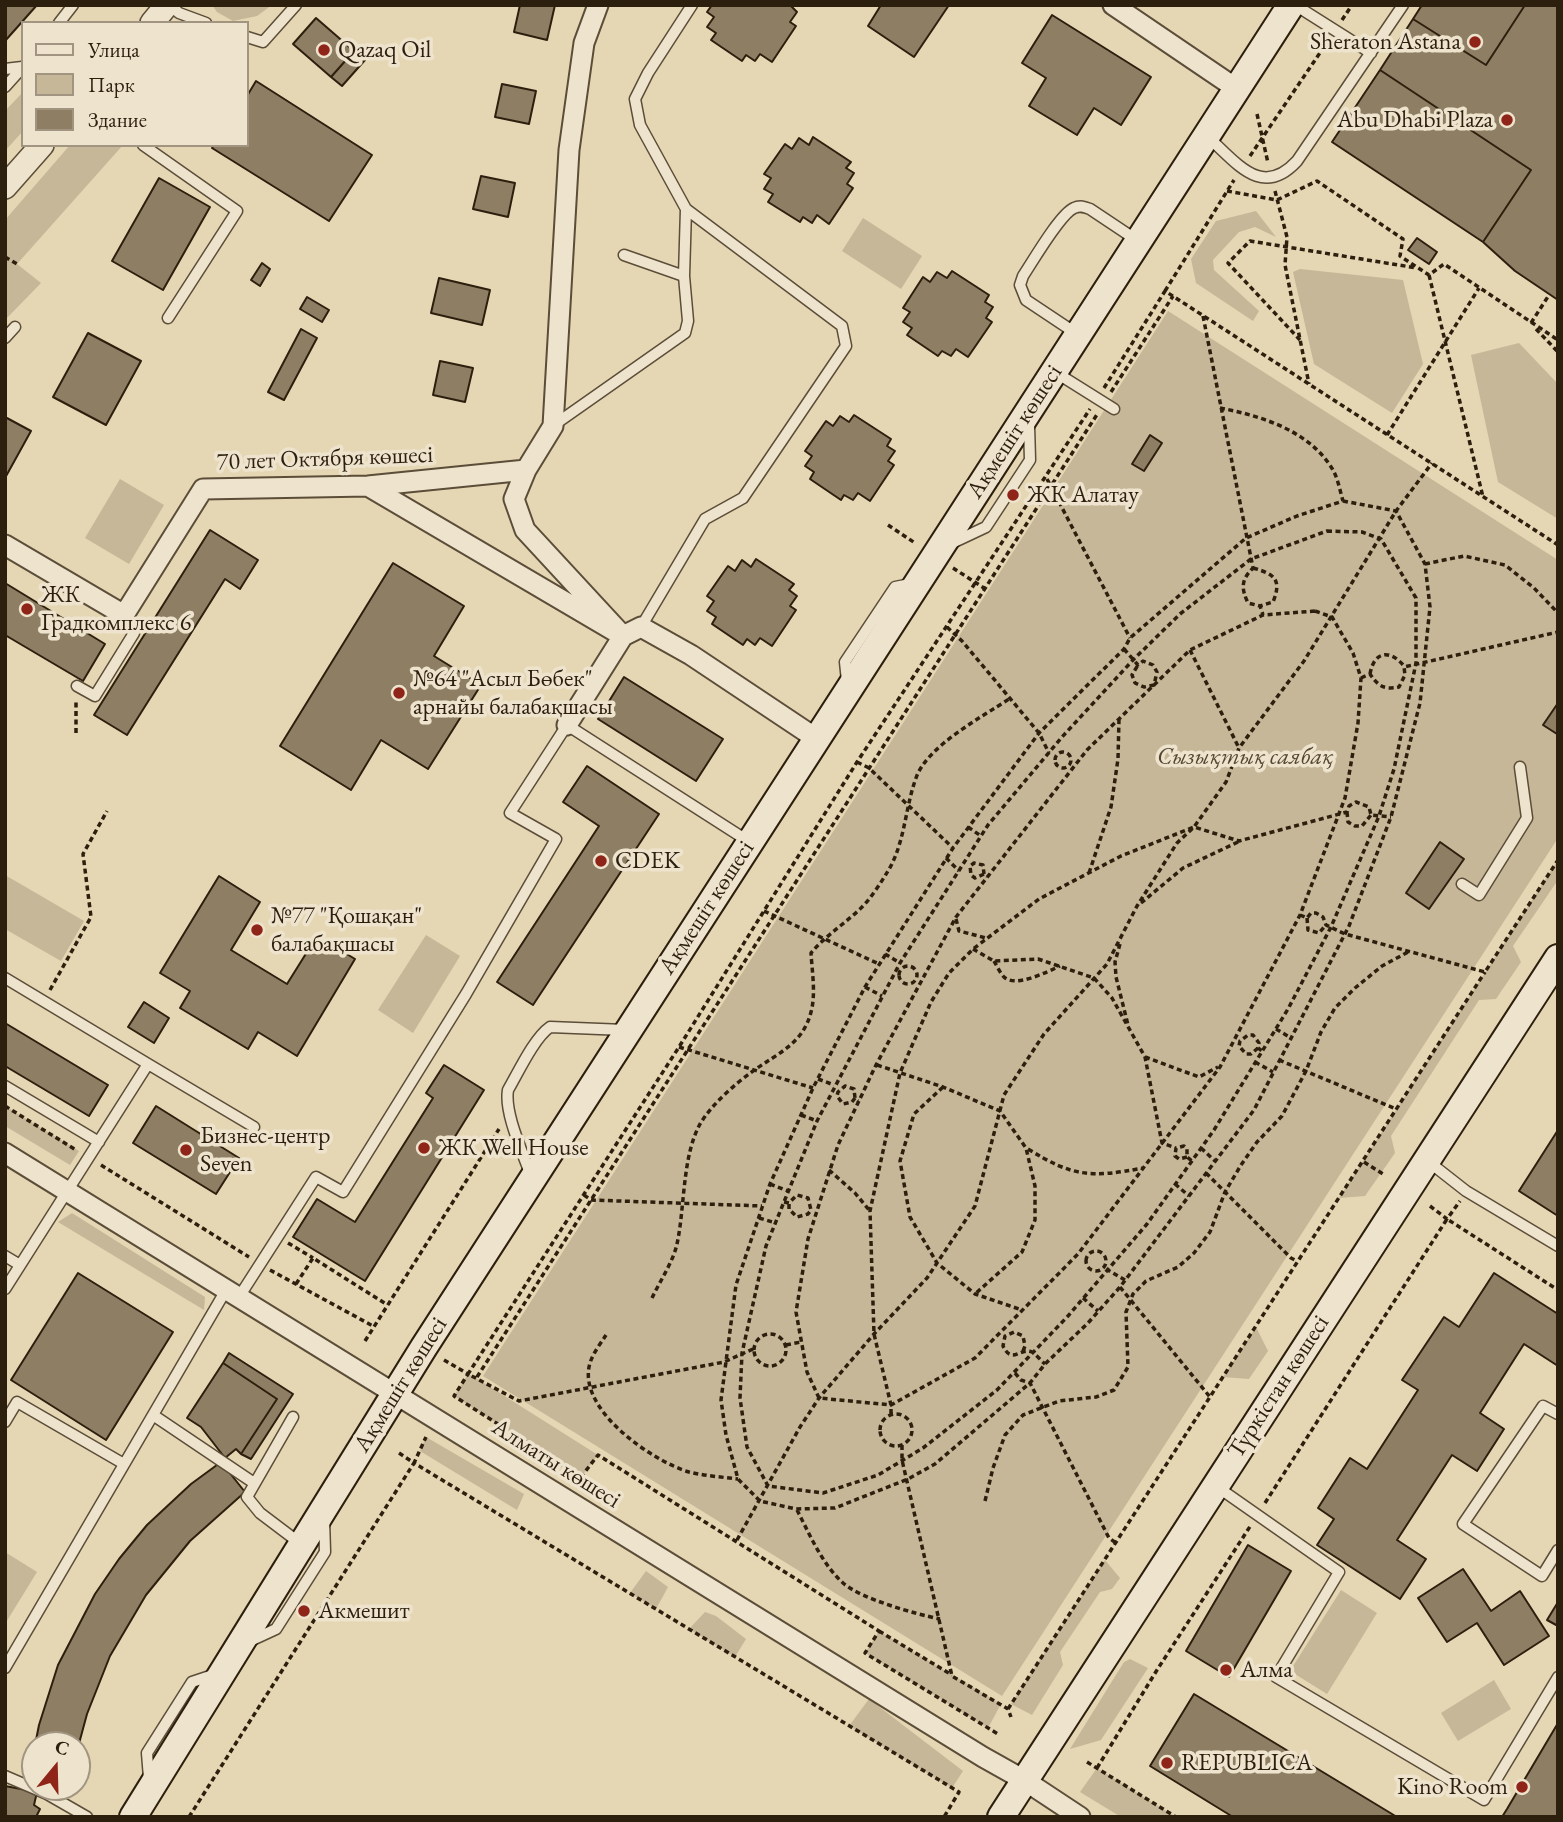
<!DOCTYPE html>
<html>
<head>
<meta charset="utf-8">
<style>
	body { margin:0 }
	#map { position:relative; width:1563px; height:1822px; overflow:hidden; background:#e5d6b4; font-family:"EB Garamond",serif }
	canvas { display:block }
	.frame { position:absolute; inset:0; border:7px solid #2d1f0e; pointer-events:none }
	.legend { position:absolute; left:21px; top:21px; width:228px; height:126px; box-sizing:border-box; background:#eee4ce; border:2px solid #a19581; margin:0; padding:9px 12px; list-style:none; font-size:21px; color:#2d1f0e }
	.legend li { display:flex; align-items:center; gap:14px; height:35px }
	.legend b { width:35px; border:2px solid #a19581 }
	.north { position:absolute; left:21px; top:1731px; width:70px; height:70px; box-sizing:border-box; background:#eee4ce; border:2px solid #a19581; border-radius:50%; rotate:19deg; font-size:19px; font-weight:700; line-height:28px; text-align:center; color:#2d1f0e }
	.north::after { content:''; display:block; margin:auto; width:24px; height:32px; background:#8f2418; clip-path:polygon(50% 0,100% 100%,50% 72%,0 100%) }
</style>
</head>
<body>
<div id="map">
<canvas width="1563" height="1822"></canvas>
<div class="frame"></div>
<ul class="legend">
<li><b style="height:9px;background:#eee4ce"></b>Улица</li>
<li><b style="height:19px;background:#c6b798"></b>Парк</li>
<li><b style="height:19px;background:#8d7e64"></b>Здание</li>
</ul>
<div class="north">С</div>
</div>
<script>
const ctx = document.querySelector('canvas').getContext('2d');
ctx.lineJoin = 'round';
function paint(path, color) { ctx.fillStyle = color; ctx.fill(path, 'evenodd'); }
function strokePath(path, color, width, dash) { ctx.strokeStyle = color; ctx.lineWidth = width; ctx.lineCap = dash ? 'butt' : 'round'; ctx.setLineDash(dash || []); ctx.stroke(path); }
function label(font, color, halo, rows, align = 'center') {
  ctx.font = font + ' "EB Garamond",serif'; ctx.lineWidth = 7; ctx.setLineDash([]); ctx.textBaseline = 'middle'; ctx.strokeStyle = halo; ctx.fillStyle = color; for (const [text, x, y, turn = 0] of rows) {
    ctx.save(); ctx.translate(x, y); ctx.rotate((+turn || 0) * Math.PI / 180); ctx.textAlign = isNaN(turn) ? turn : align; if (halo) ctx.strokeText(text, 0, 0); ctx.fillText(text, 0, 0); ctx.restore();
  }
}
paint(new Path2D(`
	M212,5H272L257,16L233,21L217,12Z
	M23,92V131L5,151V111Z
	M70,145H123L17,264L41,283L5,320V220Z
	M1256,211L1276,237L1255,227L1239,232L1213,260L1214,270L1259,311L1253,321L1196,283L1191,259L1216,221Z
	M863,218L922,256L901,289L842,251Z
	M1300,269L1403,280L1423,364L1392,413L1314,364L1293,272Z
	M1168,311L1558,560V838L1002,1696L483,1376Z
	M1519,343L1558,384V519L1498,482L1471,355Z
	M120,479L164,505L129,564L85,538Z
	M1558,860V880L1513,946L1521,962L1496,999L1479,1000L1391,1136L1395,1153L1365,1196L1339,1198Z
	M5,875L84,921L61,961L5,929Z
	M426,935L460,956L413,1033L378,1010Z
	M5,1106L79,1151L70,1165L5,1126Z
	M72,1213L205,1297L204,1310L58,1222Z
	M1256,1327L1268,1351L1249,1379L1223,1377Z
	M468,1374L476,1378L598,1455L581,1477L454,1396Z
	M426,1437L524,1494L517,1510L420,1451Z
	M5,1552L37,1572L5,1624Z
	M1105,1560L1120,1578L1112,1589L1100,1592L1060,1652L1063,1665L1032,1715L1011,1704Z
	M646,1571L668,1587L656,1609L630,1593Z
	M1341,1590L1377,1613L1327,1694L1290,1671Z
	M705,1612L716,1616L746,1639L735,1657L689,1629Z
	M879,1631L1001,1704L988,1728L865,1653Z
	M1130,1659L1148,1668L1101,1740L1070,1749L1124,1662Z
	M1494,1680L1511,1709L1458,1741L1441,1713Z
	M869,1699L963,1771L952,1788L849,1726Z
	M1097,1768L1176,1817H1121L1080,1792Z`), '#c6b798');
const building = new Path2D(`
	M5,5H37L5,41Z
	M520,5H555L547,40L514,32Z
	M712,5H790L797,12L790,22L796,26L772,62L760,54L755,61L746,55L742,61L711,40L716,33L707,27L714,17L707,12Z
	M881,5H949L914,57L868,26Z
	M1422,5H1525L1486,65L1413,19Z
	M1525,5H1558V300L1515,271L1483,242L1531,170L1380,70L1413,19L1486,65Z
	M1052,15L1151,77L1121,125L1094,108L1077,135L1029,106L1046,78L1022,63Z
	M316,18L354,51L331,77L293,44Z
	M354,51L365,60L342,86L331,77Z
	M1380,70L1531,170L1483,242L1332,142Z
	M256,81L372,155L329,221L212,148L214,145H247V96Z
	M502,84L536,91L529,124L495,117Z
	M813,137L851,162L846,168L854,173L847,184L853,188L829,224L817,215L812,223L803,217L800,222L768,202L773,194L764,189L771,178L764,174L785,144L792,149L799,138L809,145Z
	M481,176L515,183L508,217L473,209Z
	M159,178L210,207L163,290L112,261Z
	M1417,238L1437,252L1429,264L1408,250Z
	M262,263L270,269L260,286L251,280Z
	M952,271L989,295L985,302L993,307L986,318L992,322L968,357L956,349L951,356L942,351L938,356L907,335L912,328L903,322L910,312L903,308L923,277L930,282L937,272L947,278Z
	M439,278L490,290L482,325L431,313Z
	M307,297L329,310L322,322L300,309Z
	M301,329L317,338L284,400L268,392Z
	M88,333L141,361L106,425L53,397Z
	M440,361L473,368L465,402L433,395Z
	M854,415L891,439L887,446L895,451L888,461L894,465L870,501L858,493L853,500L844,495L841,500L810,479L814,472L805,466L812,456L805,451L826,421L833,426L840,416L849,422Z
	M5,417L31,431L5,478Z
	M1150,435L1162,443L1144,471L1132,464Z
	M210,530L258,560L240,589L225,579L127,735L94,715Z
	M756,559L794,584L789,590L797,596L790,606L796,610L772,646L760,638L755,645L747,639L743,645L712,624L716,617L707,611L714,601L707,596L728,566L735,571L742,560L751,567Z
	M393,563L464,606L434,656L481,685L428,769L381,740L351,790L280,746Z
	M5,583L105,644L83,681L5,635Z
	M624,677L723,739L696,781L598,719Z
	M1558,703V734H1557L1543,725Z
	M587,766L659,814L533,1005L497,982L599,826L563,802Z
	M1440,842L1464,859L1429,909L1406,893Z
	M219,876L260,902L231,950L287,984L317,936L355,959L297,1056L258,1032L248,1049L180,1008L190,991L160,973Z
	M144,1002L169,1018L154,1043L128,1027Z
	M5,1023L108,1085L89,1116L5,1066Z
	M444,1065L484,1090L365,1281L293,1237L317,1199L355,1222L433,1098L426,1093Z
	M156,1106L239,1158L216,1194L133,1143Z
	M1558,1130V1216L1519,1191Z
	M78,1273L173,1332L106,1440L11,1380Z
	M1494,1273L1558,1314V1366L1524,1344L1480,1413L1504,1429L1477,1471L1452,1455L1397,1540L1426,1559L1400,1599L1317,1545L1334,1519L1318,1508L1350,1458L1367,1469L1418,1390L1402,1380L1444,1317L1459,1327Z
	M229,1353L293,1394L251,1459L241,1454L277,1399L223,1363Z
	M223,1363L277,1399L241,1454L236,1449L225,1458L201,1427L187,1418Z
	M221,1462L245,1492L190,1541L146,1595L110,1656L87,1714L77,1751V1745H35V1781L28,1780L39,1725L58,1665L95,1594L119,1559L147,1525L191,1484Z
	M1248,1545L1291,1571L1229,1677L1186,1651Z
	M1463,1569L1491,1611L1520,1591L1549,1636L1504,1665L1477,1623L1447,1642L1418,1598Z
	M1558,1602V1626L1547,1620Z
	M1194,1694L1397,1817H1233L1150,1766Z
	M1558,1723V1817H1502L1507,1809Z
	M5,1786L37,1792L34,1805L40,1809L36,1817H5Z`);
paint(building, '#8d7e64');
strokePath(building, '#2d1f0e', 2);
const service = new Path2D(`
	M170,5L179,13L206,23
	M1295,5L1371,53
	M59,23L73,5
	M247,37L263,42L296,5
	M5,69L22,67
	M5,87L23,67
	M1209,138C1237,163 1262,199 1297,161L1403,5
	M143,145L237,211L168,318
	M624,255L684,276
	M1077,334L1026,300L1020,285L1023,276C1033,261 1060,214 1074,208C1080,205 1085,207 1090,209L1138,241
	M5,338L15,327
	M1055,372L1114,409
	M554,425L685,333L688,321L684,276L686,209
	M952,543L986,527L1030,460L1029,425
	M641,627L705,519L743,498L846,346L842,326L686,209L640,125L635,99L648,73L692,5
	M847,681L845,662L895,587L910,584
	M77,686L95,696L134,633L124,615
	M1462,884L1479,895L1527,818L1520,767
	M5,978L148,1064L5,1289
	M148,1064L254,1127
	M5,1086L99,1142
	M1429,1162L1466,1191L1558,1246
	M531,1176C523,1153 504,1113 508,1090C518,1073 534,1038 550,1027L625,1030
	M5,1256L20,1265
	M239,1297L316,1177L343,1192L466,994L556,839L510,813L567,725L748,841
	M1558,1414L1543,1406L1463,1524L1542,1576L1558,1550
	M153,1415L254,1483
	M293,1417L247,1497L260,1513L301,1544
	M5,1422L17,1402L124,1464
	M1216,1486L1339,1572L1276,1677L1484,1800L1558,1677
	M250,1641L276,1629L325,1552L324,1519
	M5,1668L226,1290
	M5,1776L47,1794L87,1817
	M149,1778L147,1753L192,1682L216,1674`);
const minor = new Path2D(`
	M598,5L584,43L569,150L553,426L526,470L514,499L525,530L623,636L641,627L691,655L817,739
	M1113,5L1237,89
	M368,486L623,636L567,725
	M5,545L124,615L203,489L368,486L526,470
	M5,1153L983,1757L1024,1780L1080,1817`);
const tertiary = new Path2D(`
	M152,23L167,5
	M5,187L42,145`);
const secondary = new Path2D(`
	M133,1817L424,1347L1291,5
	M1001,1817L1558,958`);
strokePath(service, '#5b4d38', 13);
strokePath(minor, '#5b4d38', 23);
strokePath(tertiary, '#5b4d38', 26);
strokePath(secondary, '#2d1f0e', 30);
strokePath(new Path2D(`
	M1342,20L1352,5
	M1257,114L1268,163
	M1250,156L1328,41
	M1227,191L1277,200L1317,181L1403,239L1400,256L1429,275L1444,264L1558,340
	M1275,191L1287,237L1285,265L1309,384
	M5,257L17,264
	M1429,275L1483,497
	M1165,291L1234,180
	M1203,316L1253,568C1241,580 1241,588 1248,603L1260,606L1263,615
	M1531,323L1549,295
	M1536,329L1558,352
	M1300,340L1228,263L1250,241L1417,268
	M1104,388L1165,291L1558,545
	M1111,392L1173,296
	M1220,408C1262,416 1310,431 1333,470C1338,479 1340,491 1343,501
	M1387,435L1479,288
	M1047,479L1130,638
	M1343,501L1396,511L1425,564L1430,607L1420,703L1391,817L1349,926L1254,1110L1120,1287L1088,1323L1045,1364L1030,1383L935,1464L908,1479L835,1508L796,1509L760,1501L738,1479L726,1435L721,1400L736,1285L770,1184L813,1088L865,987L953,848L1039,733L1124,649L1130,638L1246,538L1297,516Z
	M888,525L915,543
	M1327,531L1362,532L1381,539L1416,598V663L1394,769L1379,816L1331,927L1288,1009L1214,1130L1147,1224L1068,1316L997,1390L923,1448L878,1475L823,1493L768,1486L747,1447L740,1398L742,1353L766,1246L817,1121L900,963L988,825L1062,737L1133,660L1180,614L1251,559Z
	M1425,564L1464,556L1505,565L1534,588L1558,613
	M953,568L984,588
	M1253,568C1275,574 1282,580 1273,602L1260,606
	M1315,611L1332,617L1353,653L1361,678L1358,723L1345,798L1300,915L1220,1067L1078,1254L975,1358L891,1405L819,1398L807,1372L796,1312L808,1239L838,1145L876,1065L956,917L1087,750L1190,650L1263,615Z
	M947,627L962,641L1039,733L1049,753
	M1124,649L1138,665L1143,661L1153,665L1157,672L1154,685L1144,687L1135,683L1132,675L1138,665
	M1190,650L1239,748
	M1370,674C1374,651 1390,649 1404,666
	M1361,678L1370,674C1378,686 1384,690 1399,687L1405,675L1404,667L1558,632
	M76,733V701
	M1055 760a8 8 0 1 1 16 0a8 8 0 1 1-16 0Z
	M857,762L869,768L953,848
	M1347,812L1348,822L1355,826H1362L1371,815
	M968,827L981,836
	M946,858L959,871
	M1089,873L1111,807L1118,759L1119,719
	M984,874L975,878L971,875L970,866L974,863L983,865L984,874L987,877
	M1141,903L1183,868L1238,842
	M764,911L879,964
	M1300,915L1307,918L1311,913H1316L1323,917L1326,925L1345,934L1485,972L1558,860
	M1307,918L1308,930L1319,933L1326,925
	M956,919L959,931L986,938
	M1120,944L1115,962L1116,977L1128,1025
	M973,949L994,961L1038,959L1094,978L1112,998L1145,1057L1162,1143L1176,1148
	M885,954L900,963
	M994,961C997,966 1000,973 1004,977C1015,988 1047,972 1060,966
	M899 975a9 9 0 1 1 18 0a9 9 0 1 1-18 0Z
	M865,987L882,996
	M50,990L91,917L83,854L107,811
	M1276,1029L1291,1038
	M679,1047L813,1088
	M1258,1048L1251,1054H1246L1239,1046L1240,1041L1248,1035H1253L1259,1043L1258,1048L1262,1051
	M1145,1057L1199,1077L1218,1067
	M1279,1060L1396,1109
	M1255,1062L1273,1072
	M877,1065L943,1087L1000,1111L1026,1148L1035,1186V1220L1022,1252L975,1294
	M818,1079L834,1085
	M943,1087L914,1114L900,1161L910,1217L937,1263L975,1294L1022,1310
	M855,1098L852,1102L843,1104L837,1096L838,1092L845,1086L854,1089L855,1098L858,1101
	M5,1106L76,1150
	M801,1115L817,1121
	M1201,1148L1215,1161
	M1028,1149C1073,1177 1091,1178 1143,1168
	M1187,1157L1179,1159L1175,1156L1176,1148L1184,1146L1187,1149V1157L1192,1161
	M1364,1162L1383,1174
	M101,1165L249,1257
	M829,1170L855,1193L870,1211
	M1206,1173L1291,1258L1297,1261
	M770,1184L788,1191
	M1175,1184L1189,1196
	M584,1195L591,1200L762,1206
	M784,1202L789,1203L797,1195L808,1198L811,1210L808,1214L797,1217L789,1209V1203
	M1430,1206L1447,1219L1460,1201
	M759,1218L776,1223
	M288,1243L313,1258
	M1086 1261a10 10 0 1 1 20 0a10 10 0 1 1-20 0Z
	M1106,1269L1125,1280
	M270,1270L373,1326
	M296,1284L313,1258L386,1304
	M1120,1287L1210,1397
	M652,1298C660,1281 673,1262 677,1244C685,1207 682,1157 700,1124C712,1104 735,1084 753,1071C778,1053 803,1044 811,1012C816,994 812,971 811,953C825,936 843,925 859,910C870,900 880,884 888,871C905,843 905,808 916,778C927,746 982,717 1009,699
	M1083,1298L1098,1311
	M754 1350a16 16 0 1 1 32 0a16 16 0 1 1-32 0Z
	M606,1335C601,1343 593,1353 590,1363C576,1409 652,1461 689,1472C705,1476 722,1477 738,1479
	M365,1341L499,1129
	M786,1345L801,1342
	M753,1349L724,1362L519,1401L468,1374L679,1047L857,762L1090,409
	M1023,1351L1025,1346L1023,1336L1014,1332L1005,1336L1003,1346C1012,1365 1020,1347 1032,1352C1037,1355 1041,1361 1045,1364
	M444,1360L468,1374L454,1396L581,1477L598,1455L879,1631L865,1653L998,1734
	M1015,1373L1021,1380L1030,1383L1109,1538L1116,1543
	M477,1377L1098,413
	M891,1414V1405L874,1334L870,1211L900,1073L931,1002L949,973L973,949L1039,899L1121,856L1194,827L1239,841L1347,812L1349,806L1356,802L1369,807L1371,815L1391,817
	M880 1430a16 16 0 1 1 32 0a16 16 0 1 1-32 0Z
	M902,1445V1460L952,1676L1008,1709L1011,1717
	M399,1453L414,1463L426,1437
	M985,1501L993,1468L1005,1435L1023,1415L1059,1401L1096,1397L1114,1390L1128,1367L1126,1312L1133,1294L1146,1281L1178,1267L1194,1253L1210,1232L1225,1192L1241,1165L1257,1142L1282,1116L1306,1071L1321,1032L1335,1008L1355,988L1382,966L1410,951
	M1265,1503L1447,1219L1558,1290
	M797,1510C810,1535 822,1564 843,1583C861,1599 916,1614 940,1619
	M737,1540L800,1427L819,1398L874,1334L927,1278L975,1206L1004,1095L1044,1034L1107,964L1137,906L1177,843L1194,827L1226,782L1239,748L1304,661L1396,511L1432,463
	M879,1631L952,1675
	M1008,1709L1485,972
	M1087,1762L1176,1817
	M1097,1768L1157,1670L1251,1525
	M189,1817L414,1463L959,1792L944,1817`), '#2d1f0e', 3.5, [5, 3.5]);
strokePath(service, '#eee4ce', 10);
strokePath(minor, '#eee4ce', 19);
strokePath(tertiary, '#eee4ce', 23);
strokePath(secondary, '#eee4ce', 26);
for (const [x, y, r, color] of [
	[1475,42,7,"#8f2418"],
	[324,50,7,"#8f2418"],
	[1507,120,7,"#8f2418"],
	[1013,495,7,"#8f2418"],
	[27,609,7,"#8f2418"],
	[399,693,7,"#8f2418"],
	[601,861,7,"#8f2418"],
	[257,930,7,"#8f2418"],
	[424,1148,7,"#8f2418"],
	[186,1150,7,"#8f2418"],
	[304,1611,7,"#8f2418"],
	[1226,1670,7,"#8f2418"],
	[1167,1763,7,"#8f2418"],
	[1522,1787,7,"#8f2418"]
]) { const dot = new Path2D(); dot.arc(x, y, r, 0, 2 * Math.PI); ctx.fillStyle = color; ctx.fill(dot); strokePath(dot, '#eee4ce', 2.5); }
label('24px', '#2d1f0e', '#eee4ce', [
	["Sheraton Astana",1461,42,"right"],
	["Qazaq Oil",338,50],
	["Abu Dhabi Plaza",1493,120,"right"],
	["ЖК Алатау",1027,495],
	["ЖК",41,595],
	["Градкомплекс 6",41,623],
	["№64 \"Асыл Бөбек\"",413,679],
	["арнайы балабақшасы",413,707],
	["CDEK",615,861],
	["№77 \"Қошақан\"",271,916],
	["балабақшасы",271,944],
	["Бизнес-центр",200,1136],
	["Seven",200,1164],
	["ЖК Well House",438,1148],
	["Акмешит",318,1611],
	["Алма",1240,1670],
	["REPUBLICA",1181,1763],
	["Kino Room",1508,1787,"right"]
], 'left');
label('24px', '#2d1f0e', '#eee4ce', [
	["Ақмешіт көшесі",1015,432,-57],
	["70 лет Октября көшесі",325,459,-2],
	["Ақмешіт көшесі",707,908,-57],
	["Ақмешіт көшесі",401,1385,-58],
	["Түркістан көшесі",1279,1387,-57],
	["Алматы көшесі",556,1464,32]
]);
label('italic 24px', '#534530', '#eee4ce', [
	["Сызықтық саябақ",1245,757]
]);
</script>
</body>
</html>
